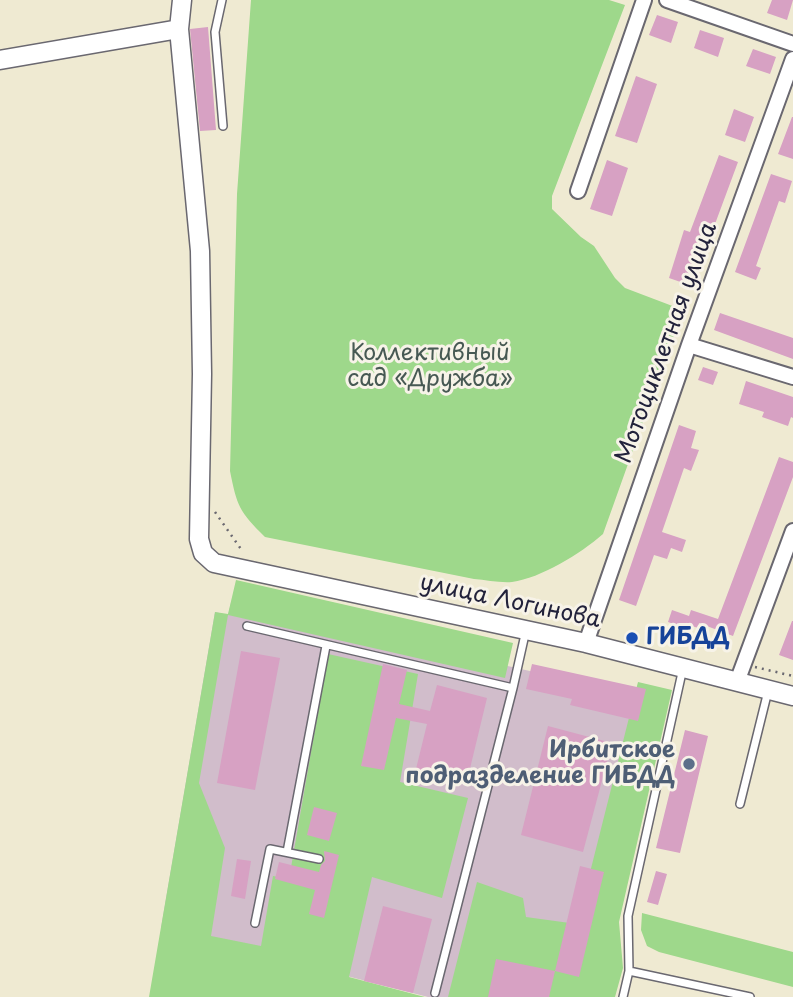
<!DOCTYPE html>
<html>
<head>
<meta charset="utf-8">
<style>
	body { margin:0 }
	canvas { display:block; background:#efead2 }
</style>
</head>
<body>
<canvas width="793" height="997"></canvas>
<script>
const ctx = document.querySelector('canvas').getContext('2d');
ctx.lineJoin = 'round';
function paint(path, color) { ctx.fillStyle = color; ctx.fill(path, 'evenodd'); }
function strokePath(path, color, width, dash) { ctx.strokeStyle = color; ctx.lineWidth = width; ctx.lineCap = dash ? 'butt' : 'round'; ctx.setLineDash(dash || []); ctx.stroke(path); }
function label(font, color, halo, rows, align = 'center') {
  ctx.font = font + ' "Playpen Sans",sans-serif'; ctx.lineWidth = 6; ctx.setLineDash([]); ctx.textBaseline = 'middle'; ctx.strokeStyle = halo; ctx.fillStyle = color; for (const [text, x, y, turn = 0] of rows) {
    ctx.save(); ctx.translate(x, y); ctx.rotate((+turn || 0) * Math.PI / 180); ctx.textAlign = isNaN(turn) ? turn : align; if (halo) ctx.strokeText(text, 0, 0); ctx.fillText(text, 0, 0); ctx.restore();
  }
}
paint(new Path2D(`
	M231,603L644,697L604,872L549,997H428L161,928L215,612L228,615Z`), '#d1bdcb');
paint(new Path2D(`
	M251,0H609L625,5L552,196V209L581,237L594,246L615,278L625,288L683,310L603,534C580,554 541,578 512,582C500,583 486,580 474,579L265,537C239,511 237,506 230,471L237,194Z
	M236,580L513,643L505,678L228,615L199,783L225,848L211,936L261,946L273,876L289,879L328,654L418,674L400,782L468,798L442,898L372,877L349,977L425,997H149L215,612L228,614Z
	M638,682L672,690L619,922L623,968L615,997H448L477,882L523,898L526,917L577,924Z
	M642,913L793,952V987L659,952L647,946L641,930Z`), '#9ed88b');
paint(new Path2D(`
	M772,0H793L787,20L767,13Z
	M657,15L678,22L671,43L649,35Z
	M208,27L216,130L200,131L190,29Z
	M700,30L724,38L718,57L694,48Z
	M753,49L776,57L770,74L746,66Z
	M636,76L657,84L637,143L615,136Z
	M734,109L754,117L745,142L725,135Z
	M792,117H793V159L778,154Z
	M719,155L738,162L692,286L669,278L684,230L690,232Z
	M607,160L628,168L612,216L590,209Z
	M771,174L792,181L785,203L779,201L756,266L761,268L756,280L735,272Z
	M720,313L793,338V359L714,330Z
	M703,367L718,372L713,385L698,380Z
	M746,381L793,397V418L791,417L788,426L762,417L764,412L739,404Z
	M679,425L696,431L691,448L699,450L691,471L684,468L662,532L686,540L682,552L671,548L667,559L654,555L636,606L619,600Z
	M779,457L793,462V477L733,636L699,623L698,628L686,624L687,621L685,628L668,622L672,610L689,616L691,610L718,619Z
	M792,621H793V660L779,655Z
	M241,651L280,658L255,790L217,783Z
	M383,664L407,670L399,704L430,711L437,685L487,698L467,781L416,769L427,724L396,718L384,770L361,766Z
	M532,664L646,689L638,721L570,705L572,699L526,689Z
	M548,726L612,743L583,852L521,835Z
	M685,730L708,736L680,853L656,848Z
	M314,807L337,813L329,841L307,835Z
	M324,851L339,855L324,918L309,914L315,890L275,879L279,862L319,872L321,865L325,861Z
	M237,859L251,861L245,899L231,896Z
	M580,866L604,872L579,977L555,971Z
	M656,871L667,874L658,905L647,902Z
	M383,906L432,919L413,993L364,981Z
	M496,959L555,971L549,997H488Z`), '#d7a1c3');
const service = new Path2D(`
	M222,0L215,32L223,126
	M247,626L513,688L526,630
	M740,804L768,691
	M287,852L326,646
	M255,923L270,849L319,859
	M629,971L750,997
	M435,993L513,688
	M623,997L629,971L628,916L683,668`);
const minor = new Path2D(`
	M667,0L793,44
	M578,191L644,0
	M689,345L793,377
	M586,643L689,345L793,59
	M737,682L793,531`);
const tertiary = new Path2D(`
	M182,0L179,29L200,251L202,374L199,539L203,553L214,563L586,643L793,696
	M0,60L179,29`);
strokePath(service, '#6a6870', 10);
strokePath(minor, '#6a6870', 18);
strokePath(tertiary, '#6a6870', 21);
strokePath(new Path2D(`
	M215,512L243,552
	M755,667L793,676`), '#6a6870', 2.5, [2, 5]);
strokePath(service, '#fff', 7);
strokePath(minor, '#fff', 14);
strokePath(tertiary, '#fff', 18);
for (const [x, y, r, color] of [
	[632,638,7,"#1a4fb4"],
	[689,764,7,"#5c6f8a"]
]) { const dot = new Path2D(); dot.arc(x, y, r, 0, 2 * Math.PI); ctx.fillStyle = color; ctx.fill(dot); strokePath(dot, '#f7f3e8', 2.5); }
label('23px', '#22223b', '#f7f3e8', [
	["Мотоциклетная улица",667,343,-70],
	["улица Логинова",510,602,12]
]);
label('23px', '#475953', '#f7f3e8', [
	["Коллективный",430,354],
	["сад «Дружба»",430,380]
]);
label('bold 23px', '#164399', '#f7f3e8', [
	["ГИБДД",646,638]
], 'left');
label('bold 23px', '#4e5e75', '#f7f3e8', [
	["Ирбитское",675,751],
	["подразделение ГИБДД",675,777]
], 'right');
</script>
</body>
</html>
